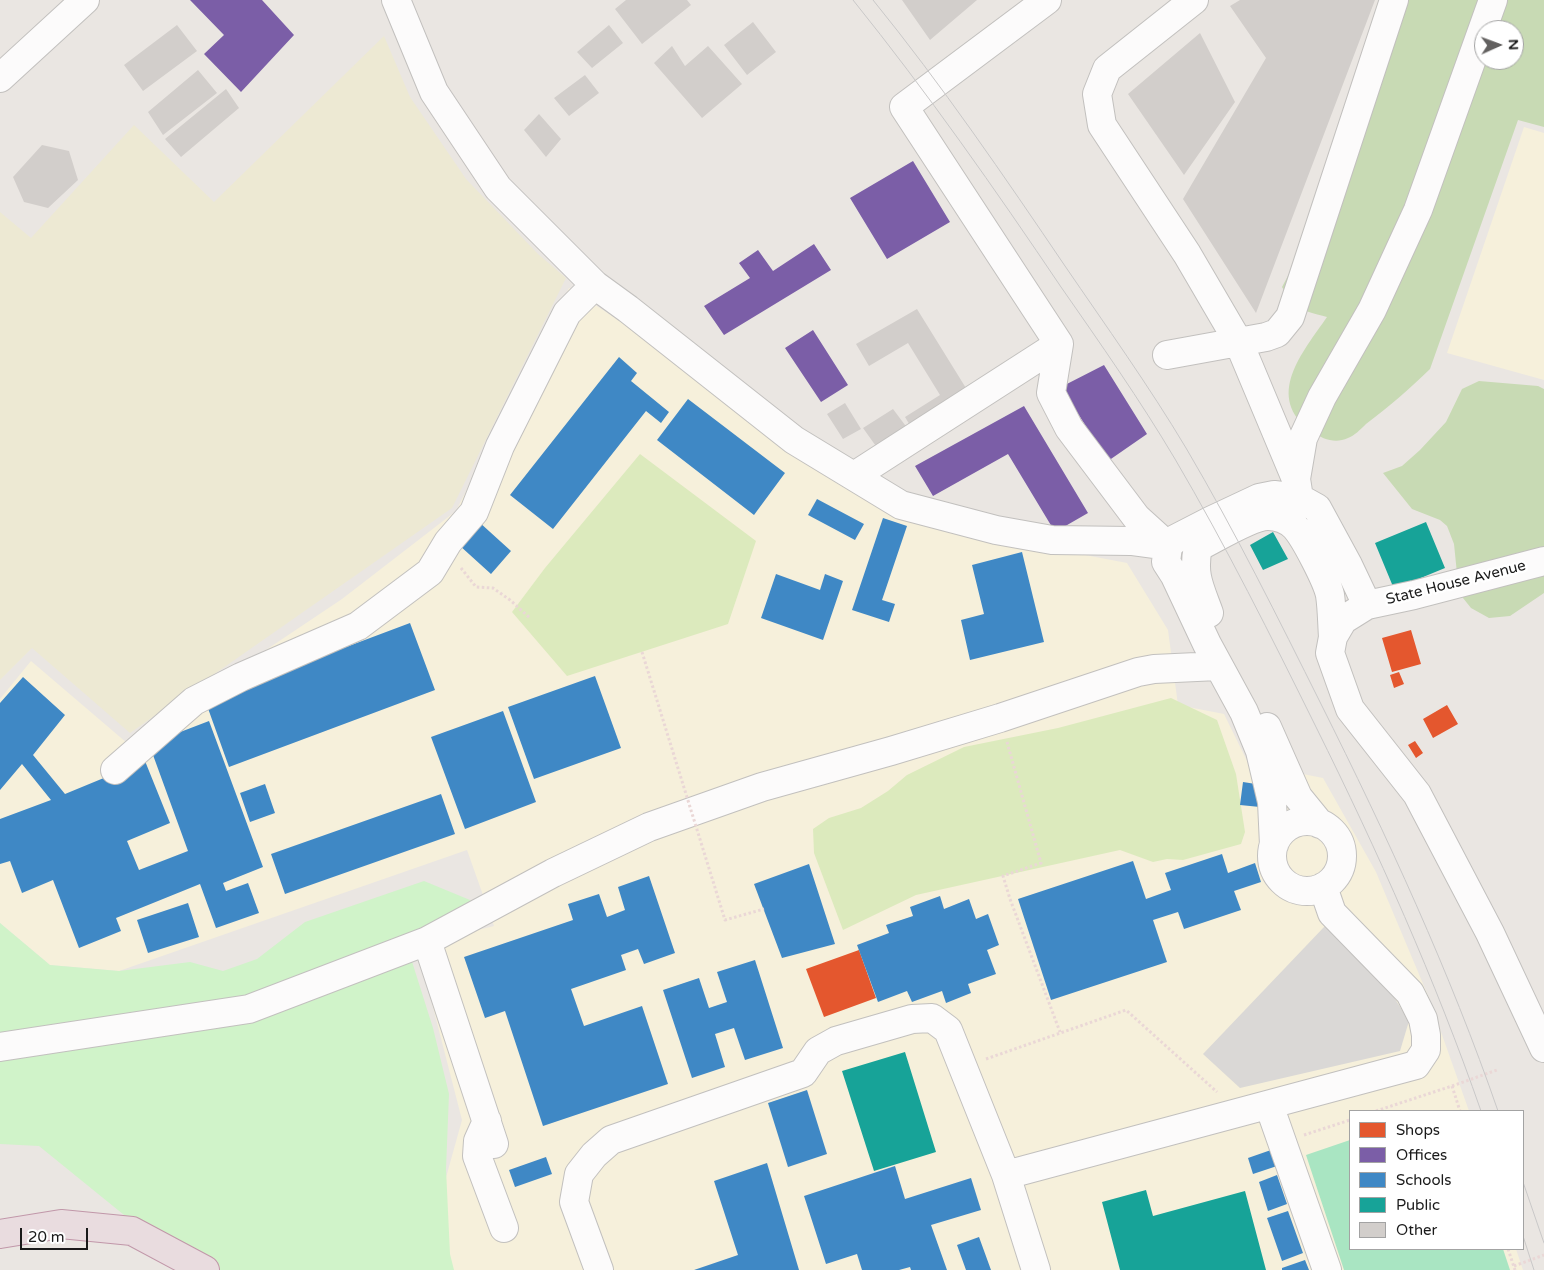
<!DOCTYPE html>
<html>
<head>
<meta charset="utf-8">
<style>
	body { margin:0 }
	#map { position:relative; width:1544px; height:1270px; overflow:hidden; background:#eae6e2; font-family:"Varela Round",sans-serif }
	canvas { display:block }
	.legend { position:absolute; left:1349px; top:1110px; width:175px; height:140px; box-sizing:border-box; background:#fff; border:1px solid #a3a3a3; margin:0; padding:6px 9px; list-style:none; font-size:15px; color:#1a1a1a }
	.legend li { display:flex; align-items:center; gap:10px; height:25px }
	.legend b { width:25px; border:1px solid #a3a3a3 }
	.north { position:absolute; left:1474px; top:20px; width:50px; height:50px; box-sizing:border-box; background:#fff; border:1px solid #a3a3a3; border-radius:50%; rotate:88deg; font-size:14px; font-weight:700; line-height:20px; text-align:center; color:#1a1a1a }
	.north::after { content:''; display:block; margin:auto; width:18px; height:22px; background:#636160; clip-path:polygon(50% 0,100% 100%,50% 72%,0 100%) }
	.scale { position:absolute; left:20px; top:1228px; width:68px; height:22px; box-sizing:border-box; border:2px solid #1a1a1a; border-top:0; padding-left:6px; font-size:15px; line-height:18px; white-space:nowrap; color:#1a1a1a; -webkit-text-stroke:4px #fff; paint-order:stroke }
</style>
</head>
<body>
<div id="map">
<canvas width="1544" height="1270"></canvas>
<ul class="legend">
<li><b style="height:14px;background:#e4572e"></b>Shops</li>
<li><b style="height:14px;background:#7b5ea7"></b>Offices</li>
<li><b style="height:14px;background:#3f88c5"></b>Schools</li>
<li><b style="height:14px;background:#17a398"></b>Public</li>
<li><b style="height:14px;background:#d2cecb"></b>Other</li>
</ul>
<div class="north">N</div>
<div class="scale">20 m</div>
</div>
<script>
const ctx = document.querySelector('canvas').getContext('2d');
ctx.lineJoin = 'round';
function paint(path, color) { ctx.fillStyle = color; ctx.fill(path, 'evenodd'); }
function strokePath(path, color, width, dash) { ctx.strokeStyle = color; ctx.lineWidth = width; ctx.lineCap = dash ? 'butt' : 'round'; ctx.setLineDash(dash || []); ctx.stroke(path); }
function label(font, color, halo, rows, align = 'center') {
  ctx.font = font + ' "Varela Round",sans-serif'; ctx.lineWidth = 5; ctx.setLineDash([]); ctx.textBaseline = 'middle'; ctx.strokeStyle = halo; ctx.fillStyle = color; for (const [text, x, y, turn = 0] of rows) {
    ctx.save(); ctx.translate(x, y); ctx.rotate((+turn || 0) * Math.PI / 180); ctx.textAlign = isNaN(turn) ? turn : align; if (halo) ctx.strokeText(text, 0, 0); ctx.fillText(text, 0, 0); ctx.restore();
  }
}
paint(new Path2D(`
	M1524,127L1544,133V380L1447,353Z
	M569,288L629,327L788,448L1033,545L1127,563L1168,630L1178,705L1224,714L1248,763L1323,778L1376,872L1429,998L1469,1111H1350V1249H1516L1523,1270H431L425,1253L462,1120L417,945L494,926L467,850L119,971L50,965L0,923V699L31,661L127,743L342,599L456,511Z`), '#f6f0db');
paint(new Path2D(`
	M384,36L410,97L466,179L538,254L566,278L452,508L130,733L32,648L0,680V212L31,238L134,125L214,202Z`), '#ede9d3');
paint(new Path2D(`
	M640,454L756,541L728,624L567,676L512,612L545,568Z
	M1171,698L1217,720L1236,774L1245,832L1241,844L1183,860L1167,859L1153,862L1120,850L916,895L843,930L814,853L813,829L829,818L861,808L888,791L907,775L964,747L1058,728Z`), '#dceabd');
paint(new Path2D(`
	M1386,0H1544V127L1518,120L1430,369C1408,390 1390,406 1366,424C1361,429 1354,436 1348,438C1335,444 1323,439 1312,432C1263,397 1303,352 1327,317C1302,310 1296,311 1282,287L1320,216ZM1484,30H1514V60H1484Z
	M1479,381L1538,386L1544,389V593L1510,616L1489,618L1471,608L1459,593L1454,544L1447,526L1440,520L1412,509L1383,473L1402,466L1420,450L1446,422L1462,389Z`), '#c8dab4');
paint(new Path2D(`
	M424,881L470,900L482,916L408,949L433,1028L449,1094L446,1169L450,1254L454,1270H216L145,1232L39,1146L0,1144V923L50,965L119,971L190,962L223,971L257,959L305,922Z`), '#d0f3c9');
paint(new Path2D(`
	M1350,1140V1249H1503L1510,1270H1344L1306,1155Z`), '#a9e5c2');
paint(new Path2D(`
	M1325,926L1385,983L1409,1021L1400,1051L1240,1088L1203,1054Z`), '#dad8d6');
paint(new Path2D(`
	M1411,630L1421,664L1392,672L1382,638Z
	M1399,672L1404,684L1394,688L1390,675Z
	M1447,705L1458,724L1433,738L1423,719Z
	M1415,741L1423,753L1416,758L1408,745Z
	M859,950L876,998L824,1017L806,969Z`), '#e4572e');
paint(new Path2D(`
	M190,0H262L294,35L241,92L204,54L224,35Z
	M913,161L950,222L887,259L850,198Z
	M814,244L831,270L724,335L704,306L750,278L739,263L758,250L773,271Z
	M813,330L848,385L821,402L785,348Z
	M1104,365L1147,434L1108,461L1061,387Z
	M1024,406L1088,513L1055,532L1008,454L933,496L915,466Z`), '#7b5ea7');
paint(new Path2D(`
	M619,357L637,373L631,381L669,412L661,423L646,411L553,529L510,495Z
	M688,399L785,473L754,515L657,440Z
	M817,499L864,524L855,540L808,515Z
	M883,518L907,526L882,600L895,604L889,622L852,610Z
	M479,522L511,551L491,574L459,545Z
	M1022,552L1044,642L970,660L961,620L984,614L972,565Z
	M776,574L820,590L825,574L843,581L823,640L761,618Z
	M410,623L435,690L229,767L205,700Z
	M595,676L621,748L534,779L508,707Z
	M23,677L65,715L33,755L65,794L145,761L170,823L127,841L139,870L188,851L149,744L209,721L263,867L223,883L226,891L248,883L259,913L216,928L200,884L116,918L121,931L79,948L53,880L22,893L10,861L0,864V819L51,800L22,764L0,790V703Z
	M503,711L536,802L465,829L431,737Z
	M1243,782L1262,785L1260,807L1240,805Z
	M265,784L275,813L250,822L240,793Z
	M441,794L455,834L285,894L271,854Z
	M1222,854L1228,873L1255,863L1261,882L1234,891L1241,910L1184,929L1178,912L1153,920L1167,962L1051,1000L1018,899L1133,861L1146,899L1171,890L1165,873Z
	M809,864L835,944L782,958L754,884Z
	M649,876L675,953L644,964L638,949L621,955L626,970L571,989L584,1026L642,1006L668,1084L543,1126L505,1011L485,1018L464,957L573,920L568,904L599,894L607,917L625,910L618,887Z
	M940,896L944,909L969,899L976,919L988,914L999,945L987,950L996,974L968,984L971,993L946,1003L942,991L912,1002L907,991L878,1002L857,945L889,933L886,925L913,916L910,907Z
	M188,903L199,937L148,953L137,920Z
	M755,960L783,1048L745,1060L734,1028L715,1034L725,1067L692,1078L663,990L699,978L709,1008L727,1002L717,972Z
	M807,1090L827,1154L788,1167L768,1103Z
	M1271,1150L1277,1166L1253,1174L1248,1158Z
	M546,1157L552,1174L515,1187L509,1170Z
	M767,1163L799,1270H694L738,1255L714,1181Z
	M895,1166L905,1199L971,1178L981,1210L931,1225L947,1270H911L910,1267L899,1270H862L857,1254L826,1264L804,1196Z
	M1277,1175L1287,1204L1268,1211L1259,1182Z
	M1288,1211L1303,1253L1282,1261L1267,1218Z
	M979,1237L991,1270H966L957,1245Z
	M1305,1260L1309,1270H1282V1268Z`), '#3f88c5');
paint(new Path2D(`
	M1426,522L1445,568L1394,589L1375,543Z
	M1273,532L1288,559L1263,570L1250,545Z
	M905,1052L936,1152L874,1171L842,1071Z
	M1146,1190L1153,1216L1245,1191L1266,1270H1120L1102,1202Z`), '#17a398');
paint(new Path2D(`
	M626,0H687L691,5L642,44L615,9Z
	M902,0H977L930,40Z
	M1240,0H1375L1256,313L1183,199L1266,58L1230,6Z
	M753,22L776,52L747,75L724,45Z
	M177,25L197,51L143,91L124,65Z
	M609,25L623,43L592,68L577,52Z
	M1200,33L1235,102L1184,175L1128,94Z
	M672,46L685,66L708,46L742,84L702,118L654,63Z
	M198,70L217,93L163,135L148,112Z
	M585,75L599,93L569,116L554,98Z
	M226,89L239,108L181,157L165,139Z
	M539,114L561,139L546,157L524,130Z
	M42,145L69,151L78,180L48,208L24,202L13,177Z
	M917,309L974,401L917,437L905,417L940,395L908,343L869,366L856,344Z
	M845,403L861,429L843,439L827,414Z
	M893,409L908,429L878,449L863,428Z`), '#d2cecb');
const minor = new Path2D(`
	M396,0L434,92L498,188L595,285L628,309L794,440L901,505L996,530L1052,540L1131,541L1168,546
	M1047,0L904,107L1059,344L1051,393L1069,428L1136,517L1168,546
	M1194,0L1107,69L1097,94L1102,125L1187,254L1239,343L1296,479L1299,498
	M0,78L85,0
	M1167,355L1266,337L1277,333L1290,317L1394,0
	M854,476L1059,344
	M1296,479L1303,438L1322,397L1372,310L1418,210L1493,0
	M1544,561L1414,595L1367,605L1343,620L1333,637L1330,653L1350,709L1417,794L1490,933L1544,1048
	M1209,613C1200,588 1192,575 1198,547C1215,539 1251,516 1268,516C1278,516 1288,520 1295,527C1305,538 1327,581 1330,595C1332,608 1332,623 1333,637
	M1267,727L1298,797L1320,824
	M115,770L194,701L241,677L358,626L430,572L448,542L474,512L500,446L567,313L595,285
	M1272 856a35 35 0 1 1 70 0a35 35 0 1 1-70 0Z
	M1274,845L1272,802L1260,751L1244,712L1207,644L1175,576L1166,562L1168,546L1175,539L1210,521L1259,498L1274,495L1299,498L1317,508L1348,565L1367,605
	M427,941L494,1144
	M0,1047L249,1009L427,941L553,873L649,827L762,787L891,751L1000,718L1138,672L1154,669L1218,666
	M1269,1105L1327,1270
	M487,1121L478,1141L477,1156L504,1228
	M1006,1175L1416,1065L1426,1050V1035L1423,1019L1410,993L1332,913L1323,887
	M599,1270L574,1202L579,1174L594,1155L611,1140L803,1073L818,1051L836,1041L912,1019L932,1018L948,1030L1006,1175L1036,1270`);
const highway = new Path2D(`
	M0,1234L61,1224L132,1231L205,1270`);
strokePath(minor, '#c2c0be', 30);
strokePath(highway, '#c197a9', 30);
strokePath(new Path2D(`
	M461,568L476,587L493,588L510,600L530,618
	M1007,742L1041,863L1003,876L1010,899L1060,1032
	M986,1059L1126,1010L1217,1092
	M1452,1086L1497,1070
	M1376,1111L1452,1086L1460,1111
	M1304,1135L1350,1120
	M1508,1249L1515,1270
	M1514,1266L1544,1255`), '#ead7d6', 3, [2.5, 2.5]);
strokePath(minor, '#fcfbfb', 28);
strokePath(highway, '#e9dcdf', 28);
strokePath(new Path2D(`
	M853,0C927,92 995,189 1061,287C1100,343 1140,400 1175,459C1226,546 1271,636 1316,727C1378,852 1435,979 1481,1111
	M873,0C942,85 1004,176 1065,266C1106,326 1149,386 1186,448C1235,531 1278,618 1321,704C1387,836 1450,972 1498,1111
	M1523,1182L1544,1243
	M1523,1236L1534,1270`), '#c9c8c8', 1);
strokePath(new Path2D(`
	M642,652L725,920L764,909`), '#ead7d6', 3, [2.5, 2.5]);
label('15px', '#1a1a1a', '#fff', [
	["State House Avenue",1456,583,-14]
]);
</script>
</body>
</html>
